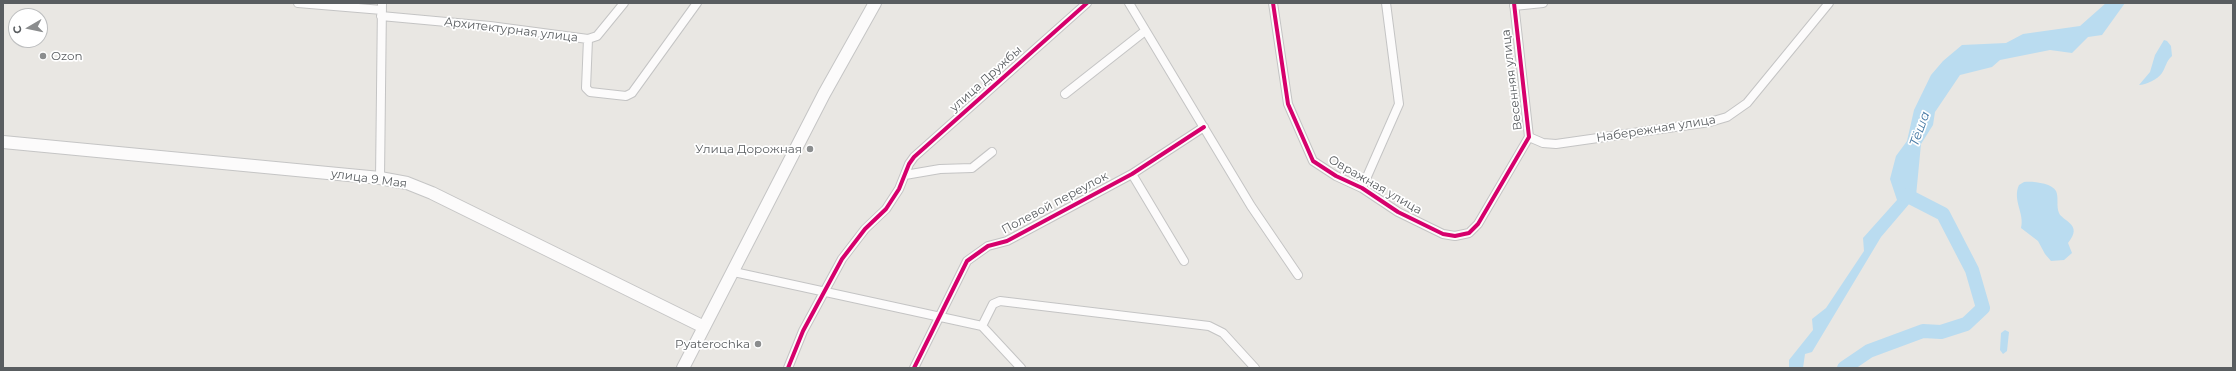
<!DOCTYPE html>
<html>
<head>
<meta charset="utf-8">
<style>
	body { margin:0 }
	#map { position:relative; width:2236px; height:371px; overflow:hidden; background:#e9e7e3; font-family:Montserrat,sans-serif }
	canvas { display:block }
	.frame { position:absolute; inset:0; border:4px solid #595d60; pointer-events:none }
	.north { position:absolute; left:8px; top:8px; width:40px; height:40px; box-sizing:border-box; background:#fff; border:1px solid #bdbebf; border-radius:50%; rotate:261deg; font-size:11px; font-weight:700; line-height:16px; text-align:center; color:#595d60 }
	.north::after { content:''; display:block; margin:auto; width:14px; height:18px; background:#8b8d8e; clip-path:polygon(50% 0,100% 100%,50% 72%,0 100%) }
</style>
</head>
<body>
<div id="map">
<canvas width="2236" height="371"></canvas>
<div class="frame"></div>
<div class="north">С</div>
</div>
<script>
const ctx = document.querySelector('canvas').getContext('2d');
ctx.lineJoin = 'round';
function paint(path, color) { ctx.fillStyle = color; ctx.fill(path, 'evenodd'); }
function strokePath(path, color, width, dash) { ctx.strokeStyle = color; ctx.lineWidth = width; ctx.lineCap = dash ? 'butt' : 'round'; ctx.setLineDash(dash || []); ctx.stroke(path); }
function label(font, color, halo, rows, align = 'center') {
  ctx.font = font + ' Montserrat,sans-serif'; ctx.lineWidth = 3.5; ctx.setLineDash([]); ctx.textBaseline = 'middle'; ctx.strokeStyle = halo; ctx.fillStyle = color; for (const [text, x, y, turn = 0] of rows) {
    ctx.save(); ctx.translate(x, y); ctx.rotate((+turn || 0) * Math.PI / 180); ctx.textAlign = isNaN(turn) ? turn : align; if (halo) ctx.strokeText(text, 0, 0); ctx.fillText(text, 0, 0); ctx.restore();
  }
}
paint(new Path2D(`
	M2106,3H2125L2102,35L2088,37L2072,53L2050,50L2000,60L1992,67L1960,75L1935,112L1933,125L1921,144L1916,196L1881,237L1812,352L1805,354L1803,368H1789V360L1813,330L1812,319L1826,308L1864,251L1863,238L1897,200L1890,179L1896,156L1907,141L1914,110L1931,75L1943,61L1962,45L2006,43L2023,34L2080,26Z
	M2164,40L2167,41L2171,46L2172,56C2166,61 2166,67 2162,73C2158,79 2146,85 2139,85L2150,72L2155,55Z
	M2024,182C2032,181 2052,183 2056,191C2059,197 2056,206 2059,213C2062,221 2084,224 2068,243L2072,253L2064,260L2051,261L2045,254L2038,241L2021,228C2025,214 2012,200 2019,185Z
	M2005,330L2009,332L2007,351L2003,354L2000,350L2001,333Z`), '#badcf0');
strokePath(new Path2D(`
	M1844,368L1869,351L1923,331L1941,332L1966,324L1983,308L1972,270L1943,214L1906,195`), '#badcf0', 14);
const minor = new Path2D(`
	M298,3L382,10
	M1129,3L1251,206L1298,275
	M1273,3L1288,104L1313,161L1336,176L1362,188L1398,212L1443,234L1455,236L1469,233L1478,224L1529,137L1514,3
	M1514,6L1543,3
	M381,16L490,26L588,39L597,36L624,3
	M588,39L586,88L590,92L626,96L632,93L697,3
	M1065,94L1145,31
	M1529,137L1543,143L1556,144L1710,122L1727,117L1747,103L1829,3
	M1132,174L1184,261
	M905,175L940,169L972,168L992,152
	M380,178L382,3
	M1362,188L1399,104L1386,3
	M734,272L982,326L1021,368
	M982,326L993,304L1000,301L1209,326L1223,333L1255,368
	M788,368L803,331L842,259L865,229L886,209L899,189L909,164L914,157L1087,3
	M914,368L967,261L988,246L1007,241L1132,174L1204,127`);
const secondary = new Path2D(`
	M3,142L380,178L407,183L432,193L704,327
	M683,368L824,94L875,3`);
strokePath(minor, '#c4c4c4', 10);
strokePath(secondary, '#c5c5c5', 14);
strokePath(minor, '#fcfbfb', 8);
strokePath(secondary, '#fcfbfb', 12);
strokePath(new Path2D(`
	M1273,3L1288,104L1313,161L1336,176L1362,188L1398,212L1443,234L1455,236L1469,233L1478,224L1529,137L1514,3
	M788,368L803,331L842,259L865,229L886,209L899,189L909,164L914,157L1087,3
	M914,368L967,261L988,246L1007,241L1132,174L1204,127`), '#d6006c', 4);
for (const [x, y, r, color] of [
	[43,56,4,"#8b8d8e"],
	[810,149,4,"#8b8d8e"],
	[758,344,4,"#8b8d8e"]
]) { const dot = new Path2D(); dot.arc(x, y, r, 0, 2 * Math.PI); ctx.fillStyle = color; ctx.fill(dot); strokePath(dot, '#fff', 1.5); }
label('12px', '#595d60', '#fff', [
	["Архитектурная улица",511,30,7],
	["улица Дружбы",986,79,-42],
	["Весенняя улица",1512,80,-97],
	["Набережная улица",1656,129,-9],
	["улица 9 Мая",369,179,8],
	["Овражная улица",1375,185,30],
	["Полевой переулок",1055,203,-28]
]);
label('12px', '#595d60', '#fff', [
	["Ozon",51,56,"left"],
	["Улица Дорожная",802,149],
	["Pyaterochka",750,344]
], 'right');
label('italic 13px', '#477aa5', '#fff', [
	["Тёша",1920,129,-70]
]);
</script>
</body>
</html>
